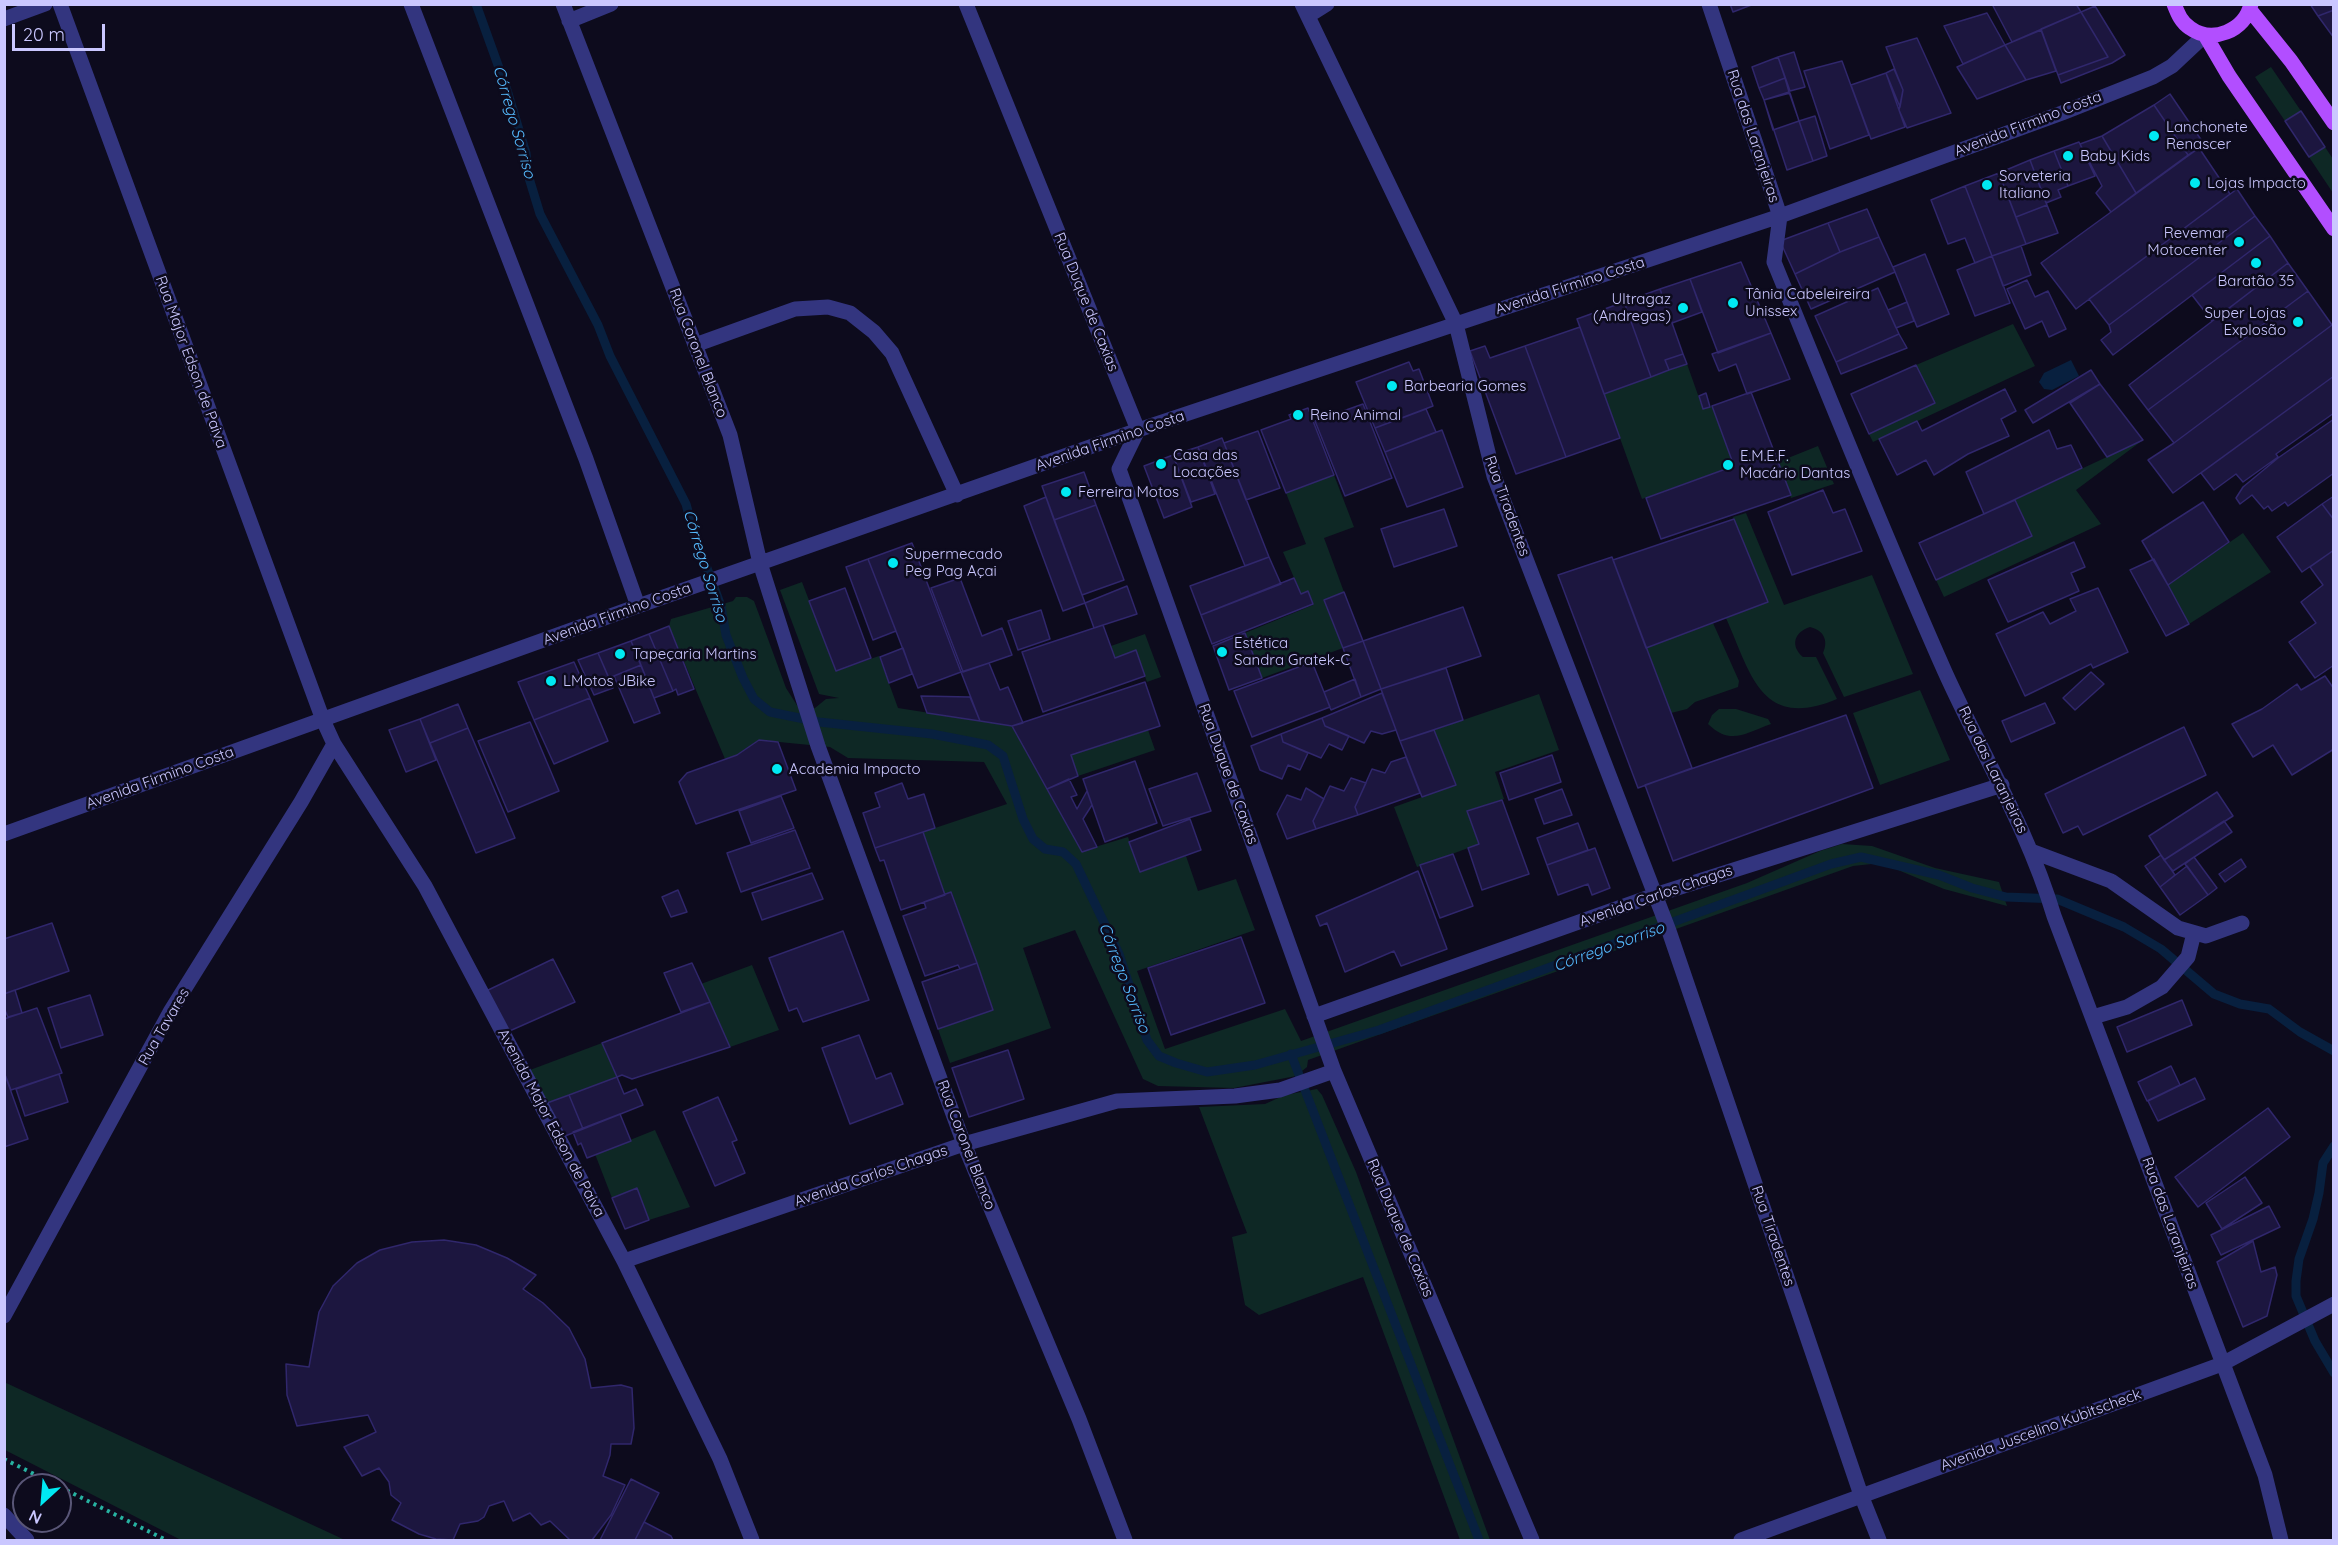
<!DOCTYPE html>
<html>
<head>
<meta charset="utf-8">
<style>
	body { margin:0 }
	#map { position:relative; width:2338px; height:1545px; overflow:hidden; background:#0d0b1d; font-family:Quicksand,sans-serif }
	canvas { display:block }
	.frame { position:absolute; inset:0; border:6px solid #cac7ff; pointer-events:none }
	.north { position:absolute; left:12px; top:1473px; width:60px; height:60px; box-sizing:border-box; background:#0d0b1d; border:2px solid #595677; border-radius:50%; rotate:206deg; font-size:16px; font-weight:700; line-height:24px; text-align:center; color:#cac7ff }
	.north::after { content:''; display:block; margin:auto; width:21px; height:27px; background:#00e9f2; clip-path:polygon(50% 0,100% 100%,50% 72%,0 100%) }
	.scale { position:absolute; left:12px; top:24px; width:93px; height:27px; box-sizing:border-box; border:3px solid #cac7ff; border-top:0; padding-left:8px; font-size:18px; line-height:21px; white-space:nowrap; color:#cac7ff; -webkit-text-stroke:4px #0d0b1d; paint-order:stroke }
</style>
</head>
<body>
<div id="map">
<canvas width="2338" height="1545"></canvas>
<div class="frame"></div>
<div class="north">N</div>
<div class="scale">20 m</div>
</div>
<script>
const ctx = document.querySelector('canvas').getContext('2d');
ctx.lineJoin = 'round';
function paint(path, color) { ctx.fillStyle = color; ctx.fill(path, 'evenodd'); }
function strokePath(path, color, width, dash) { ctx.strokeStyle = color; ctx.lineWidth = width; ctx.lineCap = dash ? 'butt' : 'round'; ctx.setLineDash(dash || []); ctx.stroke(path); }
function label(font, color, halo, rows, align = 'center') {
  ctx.font = font + ' Quicksand,sans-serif'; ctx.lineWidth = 5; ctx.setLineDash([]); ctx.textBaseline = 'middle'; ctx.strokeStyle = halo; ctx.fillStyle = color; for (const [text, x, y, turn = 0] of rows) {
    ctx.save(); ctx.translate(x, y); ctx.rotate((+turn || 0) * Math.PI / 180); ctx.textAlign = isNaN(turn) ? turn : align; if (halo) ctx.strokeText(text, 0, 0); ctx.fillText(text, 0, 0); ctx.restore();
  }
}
paint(new Path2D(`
	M2271,67L2301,111L2285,121L2255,77Z
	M2325,147L2333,159V193L2309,157Z
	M2013,324L2035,366L1873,442L1869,434L1935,403L1916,365Z
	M1687,364L1703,409L1712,406L1734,466L1642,499L1604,394Z
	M2143,440L2076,490L2101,524L1944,597L1936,580L2032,536L2015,500Z
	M1818,446L1834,484L1791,498L1778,462Z
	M1334,475L1354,527L1324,538L1344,592L1324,600L1343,648L1262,678L1245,633L1313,605L1308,591L1301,594L1283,552L1306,544L1286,493Z
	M1746,513L1784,605L1872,575L1913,674L1844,697L1823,653C1829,640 1823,630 1810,627C1794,632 1790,646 1803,657H1816L1837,699C1761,731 1751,674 1726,618L1767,602L1733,517Z
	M2243,533L2271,572L2189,624L2168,585Z
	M802,582L836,671L879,656L898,708L1012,726L1082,851L1128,837L1140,872L1186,856L1198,891L1236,879L1255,930L1137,971L1165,1049L1285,1009L1301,1041L1747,883L1820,851L1842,844L1872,846L1935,868L1999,882L2007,906L1944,889L1881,863L1853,866L1308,1060L1307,1067L1296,1076L1234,1088L1158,1086L1143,1079L1075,930L1023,948L1051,1028L950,1063L938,1029L993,1009L952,893L945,895L923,832L1007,804L984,762L848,758L830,747L759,740L737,755L725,759L669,626L671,619L733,601L736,597H747L754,601L786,688L800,710L815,708L826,699L839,698L819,694L780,590Z
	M1713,623L1739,681L1738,687L1695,702L1687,709L1671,713L1646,648Z
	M1145,634L1161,677L1147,682L1136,651L1115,658L1111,646Z
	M1920,690L1950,760L1880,785L1853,713Z
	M1539,694L1559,750L1495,772L1504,799L1467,811L1479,844L1417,867L1394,807L1456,785L1434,730Z
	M1719,709H1736L1768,719L1771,724C1745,733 1731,746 1708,724L1712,715Z
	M1148,730L1155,750L1078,776L1071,755Z
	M752,965L779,1030L730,1047L701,984Z
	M602,1043L617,1077L547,1103L530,1070Z
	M1317,1089L1322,1095L1356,1172L1490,1540H1460L1363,1277L1259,1315L1245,1305L1232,1237L1247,1233L1199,1107L1265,1104L1285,1095Z
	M655,1130L690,1207L649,1220L637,1188L612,1198L595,1154Z
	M4,1382L345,1540H181L5,1450Z`), '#0e2825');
paint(new Path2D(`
	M2071,360L2079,376L2052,390L2044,389L2039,382L2044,373Z`), '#08203f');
strokePath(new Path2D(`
	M476,4L507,90L526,153L529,178L540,214L598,325L610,356L686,504L693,530L721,606L726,635L743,678L754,699L770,712L819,722L932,734L968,741L988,745L1003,756L1023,819L1033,839L1045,849L1063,852L1076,864L1119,954L1147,1040L1159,1056L1176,1063L1207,1072L1255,1065L1379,1030L1831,864L1861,857L1939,875L1972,888L2006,897L2057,899L2124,927L2161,949L2214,994L2240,1004L2269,1009L2300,1032L2334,1051
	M1291,1054L1479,1540
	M2334,1146L2323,1163L2319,1193L2313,1219L2299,1259L2296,1281V1296L2315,1341L2334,1373`), '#08203f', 9);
const building = new Path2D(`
	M1730,4H1754L1733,12Z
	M1992,4H2076L2081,12L2012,42Z
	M2310,4H2334V10L2318,16Z
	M2095,6L2125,55L2112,63L2061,83L2058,75L2108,57L2081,12Z
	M2334,10V38L2318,16Z
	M2081,12L2108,57L2058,75L2041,29Z
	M1987,13L2005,45L1963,64L1944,26Z
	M2041,30L2056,71L2026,80L2005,45Z
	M1917,38L1951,113L1907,128L1899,110L1903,90L1886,47Z
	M2005,45L2026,80L1977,99L1957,67Z
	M1794,52L1805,87L1790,91L1778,57Z
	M1778,57L1785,78L1759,88L1752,67Z
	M1842,61L1869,135L1830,149L1804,71Z
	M1894,69L1903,90L1900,107L1886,73Z
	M1886,73L1905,127L1871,139L1851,85Z
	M1785,78L1789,92L1764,100L1759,88Z
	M1789,92L1813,161L1787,170L1764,100Z
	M1790,93L1799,121L1773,130L1764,100Z
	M2170,94L2204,144L2188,155L2154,105Z
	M2154,105L2188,155L2136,193L2102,136Z
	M2301,111L2325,147L2309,157L2285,121Z
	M1815,116L1827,156L1813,161L1799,121Z
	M2102,136L2136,193L2111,212L2096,193L2102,186L2080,144Z
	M2079,142L2095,176L2068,186L2054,151Z
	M2199,148L2230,194L2076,309L2041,263Z
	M2054,151L2068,186L2058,190L2061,197L2046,203L2030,160Z
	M2030,160L2047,205L2016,217L1999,173Z
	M1999,173L2026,244L1992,256L1965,186Z
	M1965,186L1992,256L1975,263L1965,238L1948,244L1931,200Z
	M2237,189L2255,216L2109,325L2089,299Z
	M2047,205L2058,233L2026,244L2016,217Z
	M1867,209L1879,237L1840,252L1828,223Z
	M2255,216L2270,236L2113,355L2101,340L2111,332L2109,325Z
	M1828,223L1840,252L1795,274L1780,241Z
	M2270,236L2288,263L2212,321L2192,295Z
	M1879,237L1895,272L1811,309L1795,274L1840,252Z
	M2021,246L2031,275L2003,286L1992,256Z
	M1925,254L1949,314L1917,327L1893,267Z
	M1992,256L2010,303L1975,316L1957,270Z
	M1741,262L1771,333L1718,353L1690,279Z
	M2288,263L2308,291L2148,410L2129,385Z
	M1690,279L1702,312L1672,323L1660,289Z
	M2027,280L2035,297L2048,291L2066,329L2049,337L2042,321L2025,329L2007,289Z
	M1878,288L1899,334L1836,362L1815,316Z
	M1660,289L1683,354L1665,360L1669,370L1651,377L1624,302Z
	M2308,291L2332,325L2174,443L2148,410Z
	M1624,302L1651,377L1604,394L1577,319Z
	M1907,302L1914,321L1896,328L1888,310Z
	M2332,325L2334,328V376L2173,493L2148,460L2174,443Z
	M1580,327L1620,438L1566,457L1525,346Z
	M1771,333L1790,379L1747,394L1736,364L1719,371L1712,354Z
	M1899,334L1907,348L1841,374L1836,362Z
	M1485,346L1490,358L1525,346L1566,457L1516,474L1470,351Z
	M1683,354L1687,364L1669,370L1665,360Z
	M1409,362L1413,371L1419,369L1433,406L1375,428L1356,382Z
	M1916,365L1935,403L1869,434L1851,394Z
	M2091,370L2100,384L2033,423L2025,410Z
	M2334,376V413L2276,454L2278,457L2243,482L2236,474L2214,490L2201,473Z
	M2100,384L2143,440L2107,457L2070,403Z
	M2005,389L2016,411L2001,419L2009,436L1968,454L1934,475L1926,460L1897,475L1879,439L1917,421L1922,431Z
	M1751,392L1791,495L1661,539L1646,498L1734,466L1712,406Z
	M1706,393L1710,407L1703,409L1699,396Z
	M1363,404L1392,478L1345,496L1315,421Z
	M1308,408L1334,475L1286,493L1261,430L1291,419L1289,415Z
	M1426,409L1436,432L1385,452L1375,428Z
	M2334,419V473L2288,506L2285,502L2272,511L2268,506L2264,509L2252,495L2240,504L2236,498L2243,487L2278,458Z
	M1442,430L1463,487L1407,507L1385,452Z
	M2049,430L2057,449L2071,445L2082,468L1984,514L1966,472Z
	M1258,431L1280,488L1246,500L1224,443Z
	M1222,438L1269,557L1245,566L1198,447Z
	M1198,447L1215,494L1191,502L1173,455Z
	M1173,455L1192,507L1164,518L1144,466Z
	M1084,472L1096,505L1054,520L1042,486Z
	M1823,490L1833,513L1845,509L1862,551L1792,575L1768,512Z
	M2334,496V520L2322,504Z
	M1046,497L1085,603L1063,611L1024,506Z
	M2015,500L2032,536L1936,580L1919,543Z
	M2203,502L2229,542L2168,585L2142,541Z
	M2322,504L2334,520V550L2302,572L2277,537Z
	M1096,505L1124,580L1082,595L1054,520Z
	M1444,509L1457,546L1394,567L1381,529Z
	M1734,519L1768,602L1646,648L1613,560Z
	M2074,542L2085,567L2071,573L2079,591L2008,622L1988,580Z
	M912,543L961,672L918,688L868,559Z
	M2334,550V665L2315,678L2289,642L2316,623L2301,602L2323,585L2310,567Z
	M1269,557L1281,584L1201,615L1190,586Z
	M1612,557L1692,768L1638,788L1558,575Z
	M868,559L896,631L873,640L846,567Z
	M2154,559L2189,624L2166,636L2130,570Z
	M960,578L982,636L1002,628L1012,655L963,672L931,588Z
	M1294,578L1301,594L1308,591L1313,604L1212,644L1201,615Z
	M1127,586L1137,614L1094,628L1085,603Z
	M845,588L871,658L836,671L809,601Z
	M2098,588L2128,652L2093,668L2091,664L2025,696L1996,634L2043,612L2050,624L2076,611L2070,599Z
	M1344,592L1363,641L1343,648L1324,600Z
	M1463,607L1481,656L1381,689L1363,641Z
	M1041,610L1050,639L1018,650L1008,621Z
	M1103,625L1115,658L1136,650L1145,676L1043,712L1022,652Z
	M669,626L694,689L678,695L676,689L673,691L649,634Z
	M1245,633L1262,678L1229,690L1213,646Z
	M649,634L673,691L654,698L631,641Z
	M631,641L641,665L609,678L598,653Z
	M1363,641L1381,689L1361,697L1343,648Z
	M903,648L912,674L889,683L880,657Z
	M598,653L613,688L594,695L578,660Z
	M574,662L590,698L534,720L518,682Z
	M1312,662L1330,707L1252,737L1234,691Z
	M989,663L1000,690L1008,687L1023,723L1012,726L980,721L961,672Z
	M641,665L660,713L634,723L614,676Z
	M1446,668L1463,720L1400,741L1381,689Z
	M2091,672L2104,684L2075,710L2063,698Z
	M2325,676L2334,689V749L2292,775L2273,745L2253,757L2232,724L2262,709L2297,684L2301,690Z
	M1355,679L1361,697L1331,710L1324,692Z
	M1145,682L1160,726L1071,755L1078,776L1047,789L1012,726Z
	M1382,693L1396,730L1382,734L1371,731L1364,743L1325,726L1322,718Z
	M921,696L970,697L980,721L927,713Z
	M590,698L608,741L554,764L534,720Z
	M2045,703L2055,723L2011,742L2002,721Z
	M458,704L468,728L430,743L420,719Z
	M1846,715L1873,788L1673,861L1645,785Z
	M1322,718L1325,726L1349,736L1342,750L1329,744L1321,758L1283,742L1281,734Z
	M420,719L436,760L406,772L389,730Z
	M530,722L559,791L508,812L478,741Z
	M2184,727L2206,775L2083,835L2078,826L2063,833L2045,794Z
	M468,728L515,838L476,853L430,743Z
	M1434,730L1456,785L1422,797L1400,741Z
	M1281,734L1283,742L1308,753L1300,770L1288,765L1282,779L1260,770L1251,746Z
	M759,740L778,742L796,790L696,824L679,782L687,773L737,755Z
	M1552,755L1561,782L1509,800L1500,773Z
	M1406,757L1420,793L1358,815L1355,807L1372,769L1385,773L1391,762Z
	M1135,761L1157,823L1105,842L1083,779Z
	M1197,773L1211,811L1163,826L1149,789Z
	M1351,778L1366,783L1355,807L1358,815L1316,829L1313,821L1330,786L1344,791Z
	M1069,779L1077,795L1071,797L1077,809L1087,791L1092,805L1083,819L1097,847L1082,852L1047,789Z
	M902,783L908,799L924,794L935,828L875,848L863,813L880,807L875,793Z
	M1306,788L1324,799L1313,821L1316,829L1287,839L1277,814L1287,795L1301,800Z
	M1562,789L1572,815L1544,824L1535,799Z
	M2217,792L2233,816L2164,860L2149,836Z
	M781,796L794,828L751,843L739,811Z
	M1502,800L1529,874L1482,890L1468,848L1479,844L1467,811Z
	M1190,819L1201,850L1140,872L1129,842Z
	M2224,821L2232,832L2173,871L2164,860Z
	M1578,823L1588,850L1547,865L1537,838Z
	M795,830L810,868L741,892L727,853Z
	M923,832L945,895L901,910L884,860L880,861L875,848Z
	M1595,848L1610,888L1592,895L1588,884L1558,895L1547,865Z
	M1453,854L1473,906L1440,918L1420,865Z
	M2161,855L2175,875L2160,887L2145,866Z
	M2194,857L2217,888L2208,895L2185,864Z
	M2241,859L2246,867L2225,882L2219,874Z
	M2187,866L2208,895L2180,915L2160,887Z
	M1418,871L1447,949L1401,966L1394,951L1345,972L1327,923L1320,926L1316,916Z
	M812,873L823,899L762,920L752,893Z
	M678,890L687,912L671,917L662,897Z
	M951,892L977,963L960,969L958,965L925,976L903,916L926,908L924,902Z
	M52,923L69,971L4,994V939Z
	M843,931L869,1000L803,1022L797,1008L789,1011L769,958Z
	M1241,937L1265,1003L1171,1035L1148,968Z
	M553,959L575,1002L505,1033L484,992Z
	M692,963L710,1002L681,1012L664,973Z
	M977,963L993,1010L938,1029L922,982Z
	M15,990L22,1013L8,1017L4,1008V994Z
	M90,995L103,1035L61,1048L48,1008Z
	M2182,1000L2192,1025L2127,1052L2117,1027Z
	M710,1002L730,1047L632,1079L622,1075L617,1077L602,1043Z
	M37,1008L62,1073L11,1090L4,1072V1019Z
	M859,1035L876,1079L891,1073L903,1104L850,1124L822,1048Z
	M1008,1050L1024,1099L969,1117L952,1068Z
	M2171,1066L2180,1085L2147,1101L2138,1082Z
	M4,1072L28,1139L4,1147Z
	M59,1074L68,1102L25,1116L16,1089Z
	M617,1077L624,1094L636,1089L643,1105L583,1129L569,1095Z
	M2195,1078L2205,1099L2158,1121L2148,1101Z
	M569,1095L583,1129L565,1136L547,1103Z
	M718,1097L737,1140L732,1142L745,1173L715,1186L683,1112Z
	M2268,1108L2290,1137L2198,1207L2175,1177Z
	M620,1114L631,1141L587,1158L581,1143L578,1145L573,1132Z
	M2245,1177L2262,1203L2222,1229L2206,1203Z
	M637,1188L649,1220L625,1229L612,1198Z
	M2269,1206L2280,1227L2221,1255L2211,1235Z
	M444,1240L476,1245L507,1258L536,1275L523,1289L543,1303L569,1328L585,1359L591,1388L621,1385L632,1388L634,1428L631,1444H611L610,1455L603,1476L625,1485L611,1515L592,1540H570L550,1521L541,1525L530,1513L513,1521L504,1501L489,1506L484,1517L478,1521L460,1524L453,1540L436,1539L419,1534L392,1520L401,1503L391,1495L389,1482L379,1468L362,1476L344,1447L376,1432L368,1415L297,1426L287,1395L286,1364L309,1367L319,1312L333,1286L357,1263L380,1250L412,1242Z
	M2253,1241L2261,1272L2275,1267L2277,1275L2267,1316L2243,1327L2217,1262Z
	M631,1479L659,1493L635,1540H600Z
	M644,1522L671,1536L673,1540H635Z`);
paint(building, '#1c163f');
strokePath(building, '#30276c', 1.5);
strokePath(new Path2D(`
	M4,1459L56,1485
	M60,1487L166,1540`), '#27b3a2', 4, [3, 4.5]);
strokePath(new Path2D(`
	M60,4L323,720L334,744L425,886L624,1261L720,1459L752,1540
	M411,4L586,459L638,606
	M563,4L730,435L760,563L818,746L964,1144L1079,1419L1125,1540
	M966,4L1138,430L1119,469L1334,1071L1532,1540
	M1302,4L1456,324L1494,476L1669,931L1861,1495L1879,1540
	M1709,4L1780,216L1774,262C1830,399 1885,537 1945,672C1982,754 2028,829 2054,916L2265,1475L2281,1540
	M1308,16L1327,4
	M4,19L45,4
	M569,21L611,4
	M695,345L795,309L828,307L850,313L874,332L892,353L957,495
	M4,834L638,606L1138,430L1780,216L2062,113L2153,77L2172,66L2205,35
	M2031,851L2111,881L2178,928L2206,936L2242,923
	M1314,1016L1655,895L2002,785
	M2093,1017L2127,1007L2162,987L2188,957L2194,933
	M624,1261L964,1144L1117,1101L1235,1096L1280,1090L1334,1071
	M4,1316L170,1012L301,802L334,744
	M4,1515L27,1540
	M1741,1540L2222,1364L2334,1304`), '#33357f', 15);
strokePath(new Path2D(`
	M2174,4C2178,14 2181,22 2190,28C2212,44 2245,31 2251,4
	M2250,10L2291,61L2334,123
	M2205,35L2229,76L2334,229`), '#b24eff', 15);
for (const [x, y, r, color] of [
	[2154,136,6,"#00e9f2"],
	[2068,156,6,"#00e9f2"],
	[2195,183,6,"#00e9f2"],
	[1987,185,6,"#00e9f2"],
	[2239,242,6,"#00e9f2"],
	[2256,263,6,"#00e9f2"],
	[1733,303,6,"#00e9f2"],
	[1683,308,6,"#00e9f2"],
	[2298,322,6,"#00e9f2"],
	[1392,386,6,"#00e9f2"],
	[1298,415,6,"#00e9f2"],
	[1161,464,6,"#00e9f2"],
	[1728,465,6,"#00e9f2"],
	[1066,492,6,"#00e9f2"],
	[893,563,6,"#00e9f2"],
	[1222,652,6,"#00e9f2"],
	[620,654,6,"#00e9f2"],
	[551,681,6,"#00e9f2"],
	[777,769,6,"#00e9f2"]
]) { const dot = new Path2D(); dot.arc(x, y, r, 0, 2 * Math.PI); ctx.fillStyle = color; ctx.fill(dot); strokePath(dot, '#0d0b1d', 2); }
label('15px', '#cac7ff', '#0d0b1d', [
	["Avenida Firmino Costa",2028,124,-21],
	["Rua das Laranjeiras",1753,136,72],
	["Avenida Firmino Costa",1570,286,-18],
	["Rua Duque de Caxias",1086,302,68],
	["Rua Coronel Blanco",698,353,69],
	["Rua Major Edson de Paiva",191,362,70],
	["Avenida Firmino Costa",1110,441,-19],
	["Rua Tiradentes",1507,506,70],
	["Avenida Firmino Costa",617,614,-20],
	["Rua das Laranjeiras",1993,770,64],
	["Rua Duque de Caxias",1228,774,70],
	["Avenida Firmino Costa",160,778,-20],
	["Avenida Carlos Chagas",1656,896,-19],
	["Rua Tavares",164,1027,-60],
	["Avenida Major Edson de Paiva",551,1123,62],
	["Rua Coronel Blanco",966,1145,69],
	["Avenida Carlos Chagas",871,1176,-19],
	["Rua das Laranjeiras",2170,1223,70],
	["Rua Duque de Caxias",1400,1228,67],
	["Rua Tiradentes",1773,1236,71],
	["Avenida Juscelino Kubitscheck",2041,1430,-20]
]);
label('15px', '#cac7ff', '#0d0b1d', [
	["Lanchonete",2166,127],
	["Renascer",2166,144],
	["Baby Kids",2080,156],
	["Sorveteria",1999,176],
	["Italiano",1999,193],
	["Lojas Impacto",2207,183],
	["Revemar",2227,233,"right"],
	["Motocenter",2227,250,"right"],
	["Baratão 35",2256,281,"center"],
	["Tânia Cabeleireira",1745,294],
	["Unissex",1745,311],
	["Ultragaz",1671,299,"right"],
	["(Andregas)",1671,316,"right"],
	["Super Lojas",2286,313,"right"],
	["Explosão",2286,330,"right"],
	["Barbearia Gomes",1404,386],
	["Reino Animal",1310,415],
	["Casa das",1173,455],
	["Locações",1173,472],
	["E.M.E.F.",1740,456],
	["Macário Dantas",1740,473],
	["Ferreira Motos",1078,492],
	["Supermecado",905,554],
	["Peg Pag Açai",905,571],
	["Estética",1234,643],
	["Sandra Gratek-C",1234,660],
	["Tapeçaria Martins",632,654],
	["LMotos JBike",563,681],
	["Academia Impacto",789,769]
], 'left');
label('italic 16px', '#5bf', '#0d0b1d', [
	["Córrego Sorriso",514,122,74],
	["Córrego Sorriso",705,566,73],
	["Córrego Sorriso",1609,947,-20],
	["Córrego Sorriso",1124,978,69]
]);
</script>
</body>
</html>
